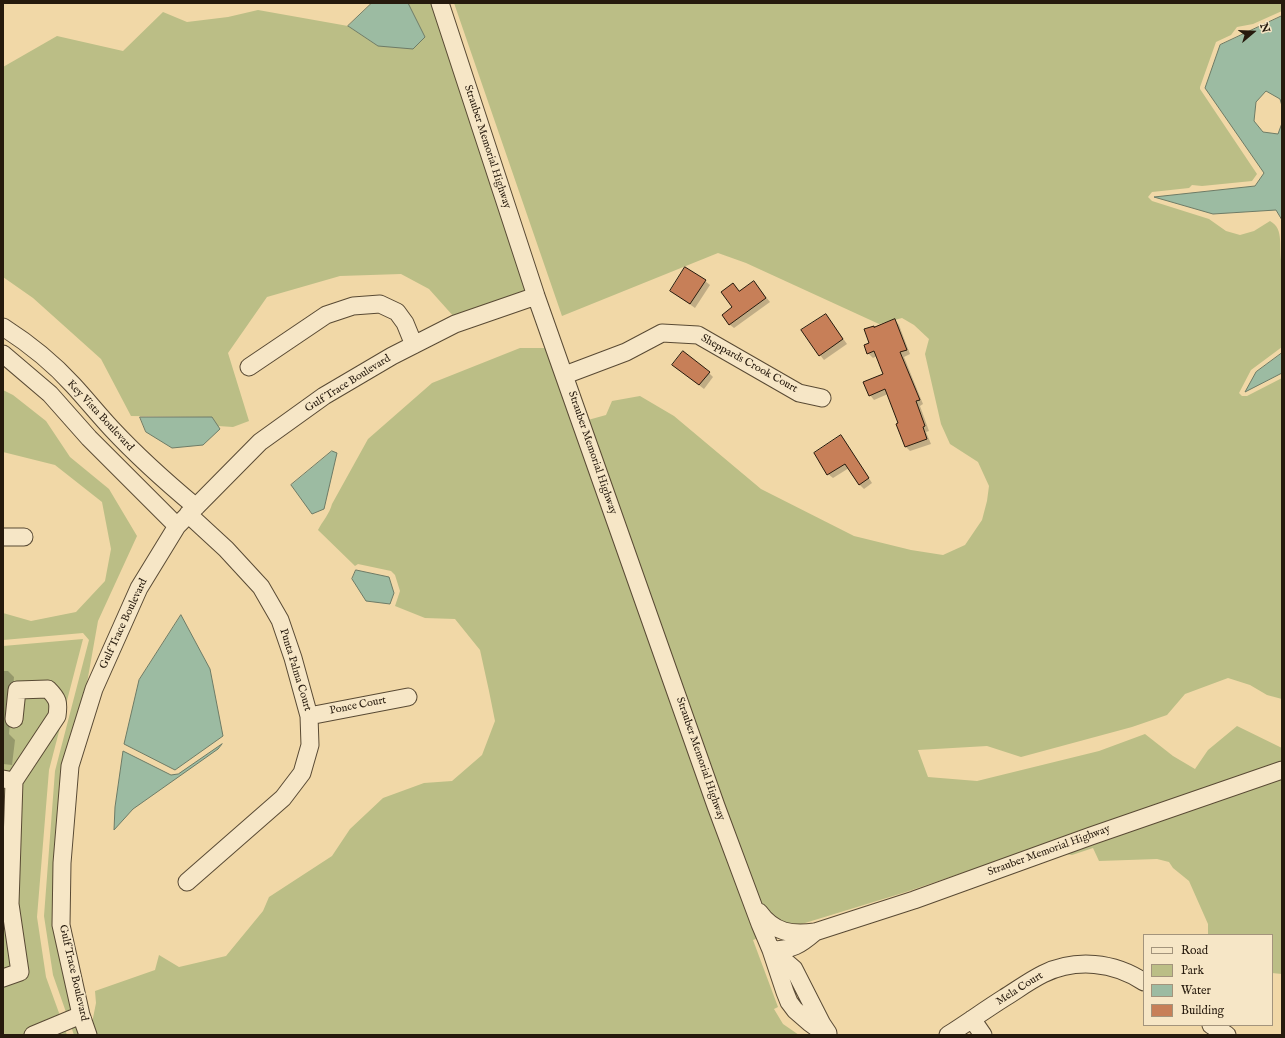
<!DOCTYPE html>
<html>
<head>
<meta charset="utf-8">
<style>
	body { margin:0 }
	#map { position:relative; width:1285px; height:1038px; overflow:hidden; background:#f1d8a7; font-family:"IM FELL English",serif }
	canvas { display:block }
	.frame { position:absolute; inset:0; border:4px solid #261a0d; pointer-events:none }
	.legend { position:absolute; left:1143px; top:934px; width:130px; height:92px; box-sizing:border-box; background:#f6e6c6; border:1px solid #a3947c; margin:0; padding:5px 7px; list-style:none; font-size:12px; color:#261a0d }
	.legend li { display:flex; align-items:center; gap:8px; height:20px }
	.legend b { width:20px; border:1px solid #a3947c }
	.north { position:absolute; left:1233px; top:12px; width:40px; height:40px; -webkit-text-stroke:3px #f6e6c6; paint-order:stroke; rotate:71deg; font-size:11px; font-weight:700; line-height:16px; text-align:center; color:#261a0d }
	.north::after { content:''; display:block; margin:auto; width:14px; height:18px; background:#261a0d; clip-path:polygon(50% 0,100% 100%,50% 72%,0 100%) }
</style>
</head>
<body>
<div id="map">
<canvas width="1285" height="1038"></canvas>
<div class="frame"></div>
<ul class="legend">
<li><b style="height:5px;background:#f6e6c6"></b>Road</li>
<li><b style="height:11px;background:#bbbe86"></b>Park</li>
<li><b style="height:11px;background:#9cbba2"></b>Water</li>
<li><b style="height:11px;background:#c77f58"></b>Building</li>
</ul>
<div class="north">N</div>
</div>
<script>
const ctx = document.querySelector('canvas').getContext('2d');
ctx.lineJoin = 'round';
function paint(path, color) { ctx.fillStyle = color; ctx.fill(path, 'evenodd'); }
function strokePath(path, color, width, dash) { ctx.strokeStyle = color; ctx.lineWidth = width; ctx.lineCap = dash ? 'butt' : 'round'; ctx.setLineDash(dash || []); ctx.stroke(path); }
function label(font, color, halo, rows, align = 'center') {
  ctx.font = font + ' "IM FELL English",serif'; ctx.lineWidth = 3.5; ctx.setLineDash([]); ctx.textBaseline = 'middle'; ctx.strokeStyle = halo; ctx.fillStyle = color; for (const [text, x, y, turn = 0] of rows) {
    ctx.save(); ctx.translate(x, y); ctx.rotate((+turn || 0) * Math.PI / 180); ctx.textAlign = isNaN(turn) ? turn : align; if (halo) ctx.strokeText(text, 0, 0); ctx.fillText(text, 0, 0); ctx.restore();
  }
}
paint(new Path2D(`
	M408,3H433L528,293L455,318L429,289L401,274L340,276L267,297L228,353L249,421L233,427L218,426L212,417L131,416L101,359L33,298L3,277V67L57,36L123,51L163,12L187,22L228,17L258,10L348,26L378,46L425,37Z
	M454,3H1282V11L1253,24L1237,27L1231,35L1216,42L1200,87V89L1257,174L1252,181L1202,186L1192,185L1189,188L1152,192L1148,197L1152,201L1209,219L1226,231L1240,235L1254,231L1270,221C1285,229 1278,248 1282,265V347L1251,370L1239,393L1242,396H1247L1282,378V699L1267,695L1250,685L1228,678L1185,694L1167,715L1132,727L1021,757L987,746L918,750L928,777L977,781L1099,751L1145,734L1173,756L1195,769L1208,750L1237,726L1282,748V764L906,892L792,927L768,914L757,898L588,420L606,415L612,401L640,396L674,416L761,489L854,536L911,550L943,555L965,545L982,520L987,501L989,486L978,462L950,444L941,424L925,354L929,339L914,325L902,318L879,324L746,263L718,253L562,316Z
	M520,348H548L758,938L753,940L778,1007L774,1009L783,1024L799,1035H96L92,1023L96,1003L95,991L155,970L159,955L179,967L226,956L263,911L269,897L332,856L350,829L383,798L424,783L452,781L482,755L495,721L489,691L480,650L455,619L425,618L395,606L400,591L395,575L391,571L358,564L355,566L318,530C322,522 330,513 332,504L368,439L432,383Z
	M3,390L13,395L46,421L70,457L109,489L137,536L98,621L55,863L82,1035H74L53,975L44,916L55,771L89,640L83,633L3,640V613L31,621L76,612L105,581L111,549L102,502L55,465L3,452Z
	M83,639L49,770L37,917L46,977L67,1035H3V646Z
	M1282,776V974L1272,973V935H1208V924L1189,881L1173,868L1169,862L1157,859L1099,861L1093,848L1072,855L1060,853Z`), '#bbbe86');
const water = new Path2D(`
	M372,3H408L425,37L413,49L378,46L348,26Z
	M1282,16V106L1280,99L1266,91L1256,102L1254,121L1263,132L1278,134L1282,123V220L1276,210L1213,214L1154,197L1255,186L1264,173L1205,88L1220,45Z
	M1282,353V373L1245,392L1256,372Z
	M140,417H212L220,429L203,445L172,448L146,432Z
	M332,451L337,453L324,509L312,514L291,485Z
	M356,570L389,577L394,593L390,604L366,601L352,579Z
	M181,615L210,669L223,736L175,770L124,744L139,680Z
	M222,744L218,749L133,809L114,830L115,807L123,751L171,775L178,774Z`);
paint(water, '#9cbba2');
strokePath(water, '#6d7b66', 1);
paint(new Path2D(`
	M705,281L710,285L695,308L671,291Z
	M754,282L770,302L734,328L729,324L734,308L733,284L740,292Z
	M826,315L847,344L824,360L820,355Z
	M895,320L899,325L910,354L904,357L923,404L920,406L929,431L926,432L931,444L910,451L906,447L897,424L900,423L888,394L874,400L870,395L884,375L877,356L873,358L868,353L875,328Z
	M678,369L709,373L713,377L704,389Z
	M841,437L845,441L872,483L864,489L859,484L849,468L833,478L828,474Z
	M3,671H8L14,677L9,734L15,740L12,765L3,764Z`), '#0003');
const building = new Path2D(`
	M685,267L706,280L690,304L670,291Z
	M754,281L766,298L729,325L722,315L732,307L721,292L733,283L739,291Z
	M826,314L843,339L819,356L801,330Z
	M895,319L907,350L900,352L920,400L916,401L925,426L923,427L927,439L905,447L896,424L898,423L885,389L869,396L863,382L883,374L874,351L867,354L864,345L869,343L864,329L874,326V327Z
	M683,351L710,372L699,385L672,365Z
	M841,435L869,478L859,485L845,464L827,475L814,453Z`);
paint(building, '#c77f58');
strokePath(building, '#261a0d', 1);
const minor = new Path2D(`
	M440,3L536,296L716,806L760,924L771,950L785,992L789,1002L795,1010L810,1023L817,1028L826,1031
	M3,327C28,343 53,363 73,385C86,399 98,414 111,428C138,457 166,482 196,507
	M3,354L50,394L89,438L177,526
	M249,367L326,315L353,306L380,304L397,312L405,323L414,345
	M565,375L626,352L662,333L698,335L799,393L822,398
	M3,537H24
	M309,716L408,697
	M14,719L17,690L48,689C58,699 59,702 57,716L14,781
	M3,779L14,781L10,904L20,972L3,978
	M187,882L283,798L302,773L310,745L309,716L293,658L280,620L261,587L226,549L188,514
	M759,912C774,933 792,935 815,932L914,900L1091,836L1282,770
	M771,950C792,950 800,945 815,932
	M772,950L794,969L822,1024L828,1033
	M972,1019L983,1035
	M1211,1025L1227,1035
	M33,1035L81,1015
	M88,1035L81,1015L61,925L62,863L70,766L94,689L139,588L177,526L260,442L324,396L392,356L455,324L536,296
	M948,1035C967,1023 985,1010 1004,998C1017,990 1029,981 1043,974C1076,958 1114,962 1144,982`);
strokePath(minor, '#594a34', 19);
strokePath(minor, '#f6e6c6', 17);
label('11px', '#261a0d', '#f6e6c6', [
	["Strauber Memorial Highway",487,147,72],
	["Sheppards Crook Court",749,364,29],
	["Gulf Trace Boulevard",348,384,-32],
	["Key Vista Boulevard",100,416,47],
	["Strauber Memorial Highway",592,453,71],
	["Gulf Trace Boulevard",124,624,-65],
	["Punta Palma Court",295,670,73],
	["Ponce Court",358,706,-11],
	["Strauber Memorial Highway",700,759,71],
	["Strauber Memorial Highway",1049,851,-20],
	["Gulf Trace Boulevard",73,973,77],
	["Mela Court",1020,989,-32]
]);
</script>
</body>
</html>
